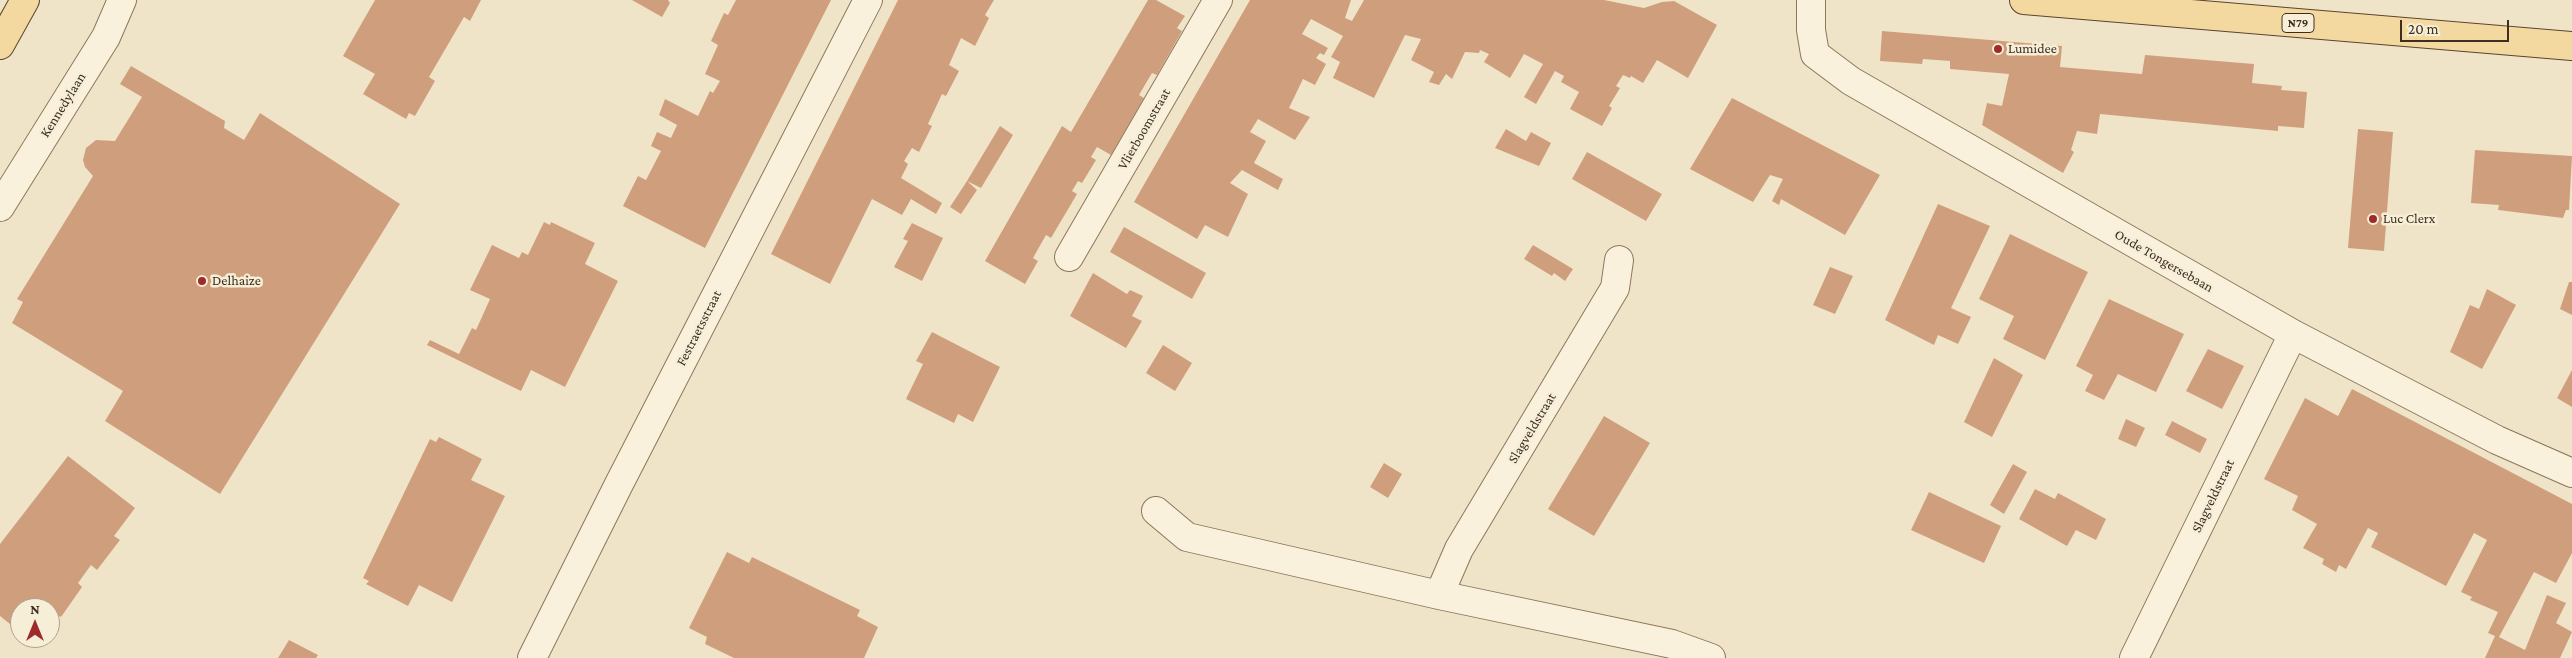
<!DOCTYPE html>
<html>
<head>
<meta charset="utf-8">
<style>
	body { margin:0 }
	#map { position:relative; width:2572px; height:658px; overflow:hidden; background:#f0e4c8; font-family:"Crimson Pro",serif }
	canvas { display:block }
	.north { position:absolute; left:10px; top:598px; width:50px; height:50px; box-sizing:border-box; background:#f7eed8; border:1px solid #ada18e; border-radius:50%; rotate:0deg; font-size:14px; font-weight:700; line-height:20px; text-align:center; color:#3d2e20 }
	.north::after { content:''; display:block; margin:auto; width:18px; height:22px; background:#9e2a2b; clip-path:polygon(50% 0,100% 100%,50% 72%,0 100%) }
	.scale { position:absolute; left:2400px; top:20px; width:109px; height:22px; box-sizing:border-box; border:2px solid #3d2e20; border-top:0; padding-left:6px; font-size:15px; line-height:18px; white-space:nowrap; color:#3d2e20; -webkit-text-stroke:4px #f7eed8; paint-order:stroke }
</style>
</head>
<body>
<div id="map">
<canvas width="2572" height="658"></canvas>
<div class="north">N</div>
<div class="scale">20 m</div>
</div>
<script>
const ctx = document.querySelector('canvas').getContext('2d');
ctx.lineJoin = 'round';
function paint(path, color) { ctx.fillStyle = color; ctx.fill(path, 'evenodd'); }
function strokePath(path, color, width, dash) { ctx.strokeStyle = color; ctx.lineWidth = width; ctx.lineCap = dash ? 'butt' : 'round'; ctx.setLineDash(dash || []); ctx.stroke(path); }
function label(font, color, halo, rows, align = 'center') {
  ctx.font = font + ' "Crimson Pro",serif'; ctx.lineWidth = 5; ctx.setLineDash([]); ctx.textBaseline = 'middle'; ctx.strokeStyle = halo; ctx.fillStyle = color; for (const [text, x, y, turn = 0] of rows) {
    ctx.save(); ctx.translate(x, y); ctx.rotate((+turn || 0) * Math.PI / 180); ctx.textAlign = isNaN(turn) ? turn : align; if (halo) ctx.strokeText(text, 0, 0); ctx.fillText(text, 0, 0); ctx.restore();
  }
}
paint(new Path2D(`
	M375,0H481L470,21L464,17L429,77L435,81L415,116L409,113L406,119L363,94L375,74L343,56Z
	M632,0H668L670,3L662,17Z
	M736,0H831L705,248L623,206L638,176L646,180L661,151L651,146L657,132L671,138L677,125L659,115L665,99L698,116L710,91L713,93L720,81L705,74L718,45L711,41L724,13L728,15Z
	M898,0H994L985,15L989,18L975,46L961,38L949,65L959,71L946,96L942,94L928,124L932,126L919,152L912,148L904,161L908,164L901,178L942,203L936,214L911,199L902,215L872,199L830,284L771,254Z
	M1148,0H1156L1185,16L1177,28L1182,31L1157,75L1152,73L1139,95L1144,98L1111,155L1097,147L1091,157L1096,160L1082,183L1078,181L1072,191L1077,194L1051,238L1046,235L1033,258L1038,261L1025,284L985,261L1062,126L1071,132Z
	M1250,0H1351L1345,18L1352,21L1364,0H1604L1644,8L1662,2L1674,1L1717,25L1688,78L1657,60L1643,83L1631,76L1630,78L1623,75L1616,86L1620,88L1609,106L1612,108L1602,126L1570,109L1579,92L1561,82L1564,76L1555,71L1536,104L1524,97L1543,64L1524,54L1510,78L1484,62L1489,54L1480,50L1479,53L1465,52L1452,79L1446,74L1439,85L1429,82L1434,72L1411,60L1421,39L1405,35L1374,98L1333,78L1340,62L1331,57L1343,36L1311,19L1302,34L1328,48L1324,55L1320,53L1316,58L1326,64L1315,85L1303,79L1289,108L1310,117L1295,140L1258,119L1250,132L1266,141L1254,163L1283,179L1278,190L1242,170L1230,183L1248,194L1228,237L1205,225L1197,239L1134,202Z
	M1882,31L2062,46L2060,67L2142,74L2145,55L2254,64L2252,83L2282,86L2281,90L2307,92L2304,128L2278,126V131L2100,114L2097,134L2077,131L2071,150L2074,152L2063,173L1982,125L1987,103L2002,106L2009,74L1950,69V61L1923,59L1922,64L1880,61Z
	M131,66L225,121L224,128L244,140L260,113L400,204L220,494L105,421L123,391L12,323L23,302L17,299L93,176L85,167L83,160L86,148L96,140L115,141L142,97L120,84Z
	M1732,98L1880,175L1845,235L1781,199L1779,205L1772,201L1783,179L1770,175L1753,202L1690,169Z
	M1000,126L1013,135L981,188L967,181Z
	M1506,129L1526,141L1531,132L1551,143L1539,166L1495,148Z
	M2358,129L2393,132L2384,251L2348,248Z
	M2475,150L2572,156L2569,210H2566L2563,218L2498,210L2499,205L2471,203Z
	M1587,152L1662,194L1646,221L1572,179Z
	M967,181L977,190L961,214L950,207Z
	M1938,204L1990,226L1951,308L1971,317L1958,344L1938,335L1934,345L1885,320Z
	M544,222L550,225L551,222L595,243L585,264L618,281L565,387L531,370L521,391L427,345L430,340L459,354L472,328L476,330L490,299L470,290L492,245L519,258L522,252L528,255Z
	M912,223L943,238L922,281L894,267L908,241L903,239Z
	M1124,227L1206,273L1192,299L1110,252Z
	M2010,234L2088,272L2045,360L2003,339L2014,316L1979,299Z
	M1533,245L1573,269L1565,281L1554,273L1552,276L1524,259Z
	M1830,267L1853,276L1835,314L1813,305Z
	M1093,273L1127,294L1130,290L1143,296L1132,316L1142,321L1126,348L1070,316Z
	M2569,282H2572V315L2560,309Z
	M2487,289L2516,305L2482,369L2450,352L2470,305L2479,309Z
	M2109,299L2184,334L2156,392L2118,374L2104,400L2085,391L2093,375L2076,366Z
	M932,332L1000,367L973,422L958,414L954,423L906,399L923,364L916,361Z
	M1163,345L1192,363L1175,391L1146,373Z
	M2208,349L2244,366L2222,409L2186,391Z
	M1994,358L2023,375L1992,437L1964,422Z
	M2572,370V407L2557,398Z
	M2352,389L2572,504V553L2556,583L2534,572L2499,637L2525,650L2547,595L2566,603L2556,623L2572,632L2560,658H2485L2495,636L2488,633L2498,612L2470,600L2472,597L2461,592L2487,540L2474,533L2446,586L2371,547L2378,533L2368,528L2346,569L2339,565L2336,572L2322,564L2324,559L2303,548L2317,524L2292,510L2298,496L2264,479L2305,398L2338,416Z
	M1604,416L1650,443L1594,536L1548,509Z
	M2126,419L2145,428L2136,447L2118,439Z
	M2172,421L2207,439L2200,453L2165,435Z
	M439,437L482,459L471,480L505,496L452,602L419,585L408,606L366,584L369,581L363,578L430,439L436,442Z
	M68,456L135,508L114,536L120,540L97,570L91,565L78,583L82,587L61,617L54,613L50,619V608H20V632L0,616V544Z
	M1384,463L1402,474L1388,498L1370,487Z
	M2013,464L2027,472L2004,514L1990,505Z
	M2035,489L2055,499L2058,493L2106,519L2096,540L2076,530L2067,546L2019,519Z
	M1929,492L2001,526L1984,563L1911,530Z
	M727,552L749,563L752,557L860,610L857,616L878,627L864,658H734L705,644L707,637L689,628Z
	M289,640L318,655L316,658H278Z`), '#cf9f7d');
const minor = new Path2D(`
	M1811,0V30L1815,54L1851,81L2293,334L2497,440L2572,473
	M0,207L106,37L122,0
	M1069,257L1218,0
	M1156,511L1187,537L1439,595L1672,644L1711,658
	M1439,595L1459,549L1615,288L1619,260
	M532,658L619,484L868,0
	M2134,658L2293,334`);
const major = new Path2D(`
	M2024,0L2572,46
	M0,45L25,0`);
strokePath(minor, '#8d765c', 30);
strokePath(major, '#5b4430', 30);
strokePath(minor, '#faf1dc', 28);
strokePath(major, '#f3d9a0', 28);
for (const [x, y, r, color] of [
	[1998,49,5,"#9e2a2b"],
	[2373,219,5,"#9e2a2b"],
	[202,281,5,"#9e2a2b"]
]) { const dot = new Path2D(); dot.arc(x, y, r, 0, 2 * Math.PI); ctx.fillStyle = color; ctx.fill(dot); strokePath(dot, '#f7eed8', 2); }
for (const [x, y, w] of [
	[2298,23,32]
]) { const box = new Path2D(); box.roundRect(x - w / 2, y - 9.5, w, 19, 4); ctx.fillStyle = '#f7eed8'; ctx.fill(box); strokePath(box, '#3d2e20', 1); }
label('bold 12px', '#3d2e20', null, [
	["N79",2298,23]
]);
label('14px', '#3d2e20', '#f7eed8', [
	["Lumidee",2008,49],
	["Luc Clerx",2383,219],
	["Delhaize",212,281]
], 'left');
label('14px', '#3d2e20', '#f7eed8', [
	["Kennedylaan",63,105,-58],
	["Vlierboomstraat",1144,129,-60],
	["Oude Tongersebaan",2164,261,30],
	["Festraetsstraat",699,328,-63],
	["Slagveldstraat",1532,428,-59],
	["Slagveldstraat",2213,496,-64]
]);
</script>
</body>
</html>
